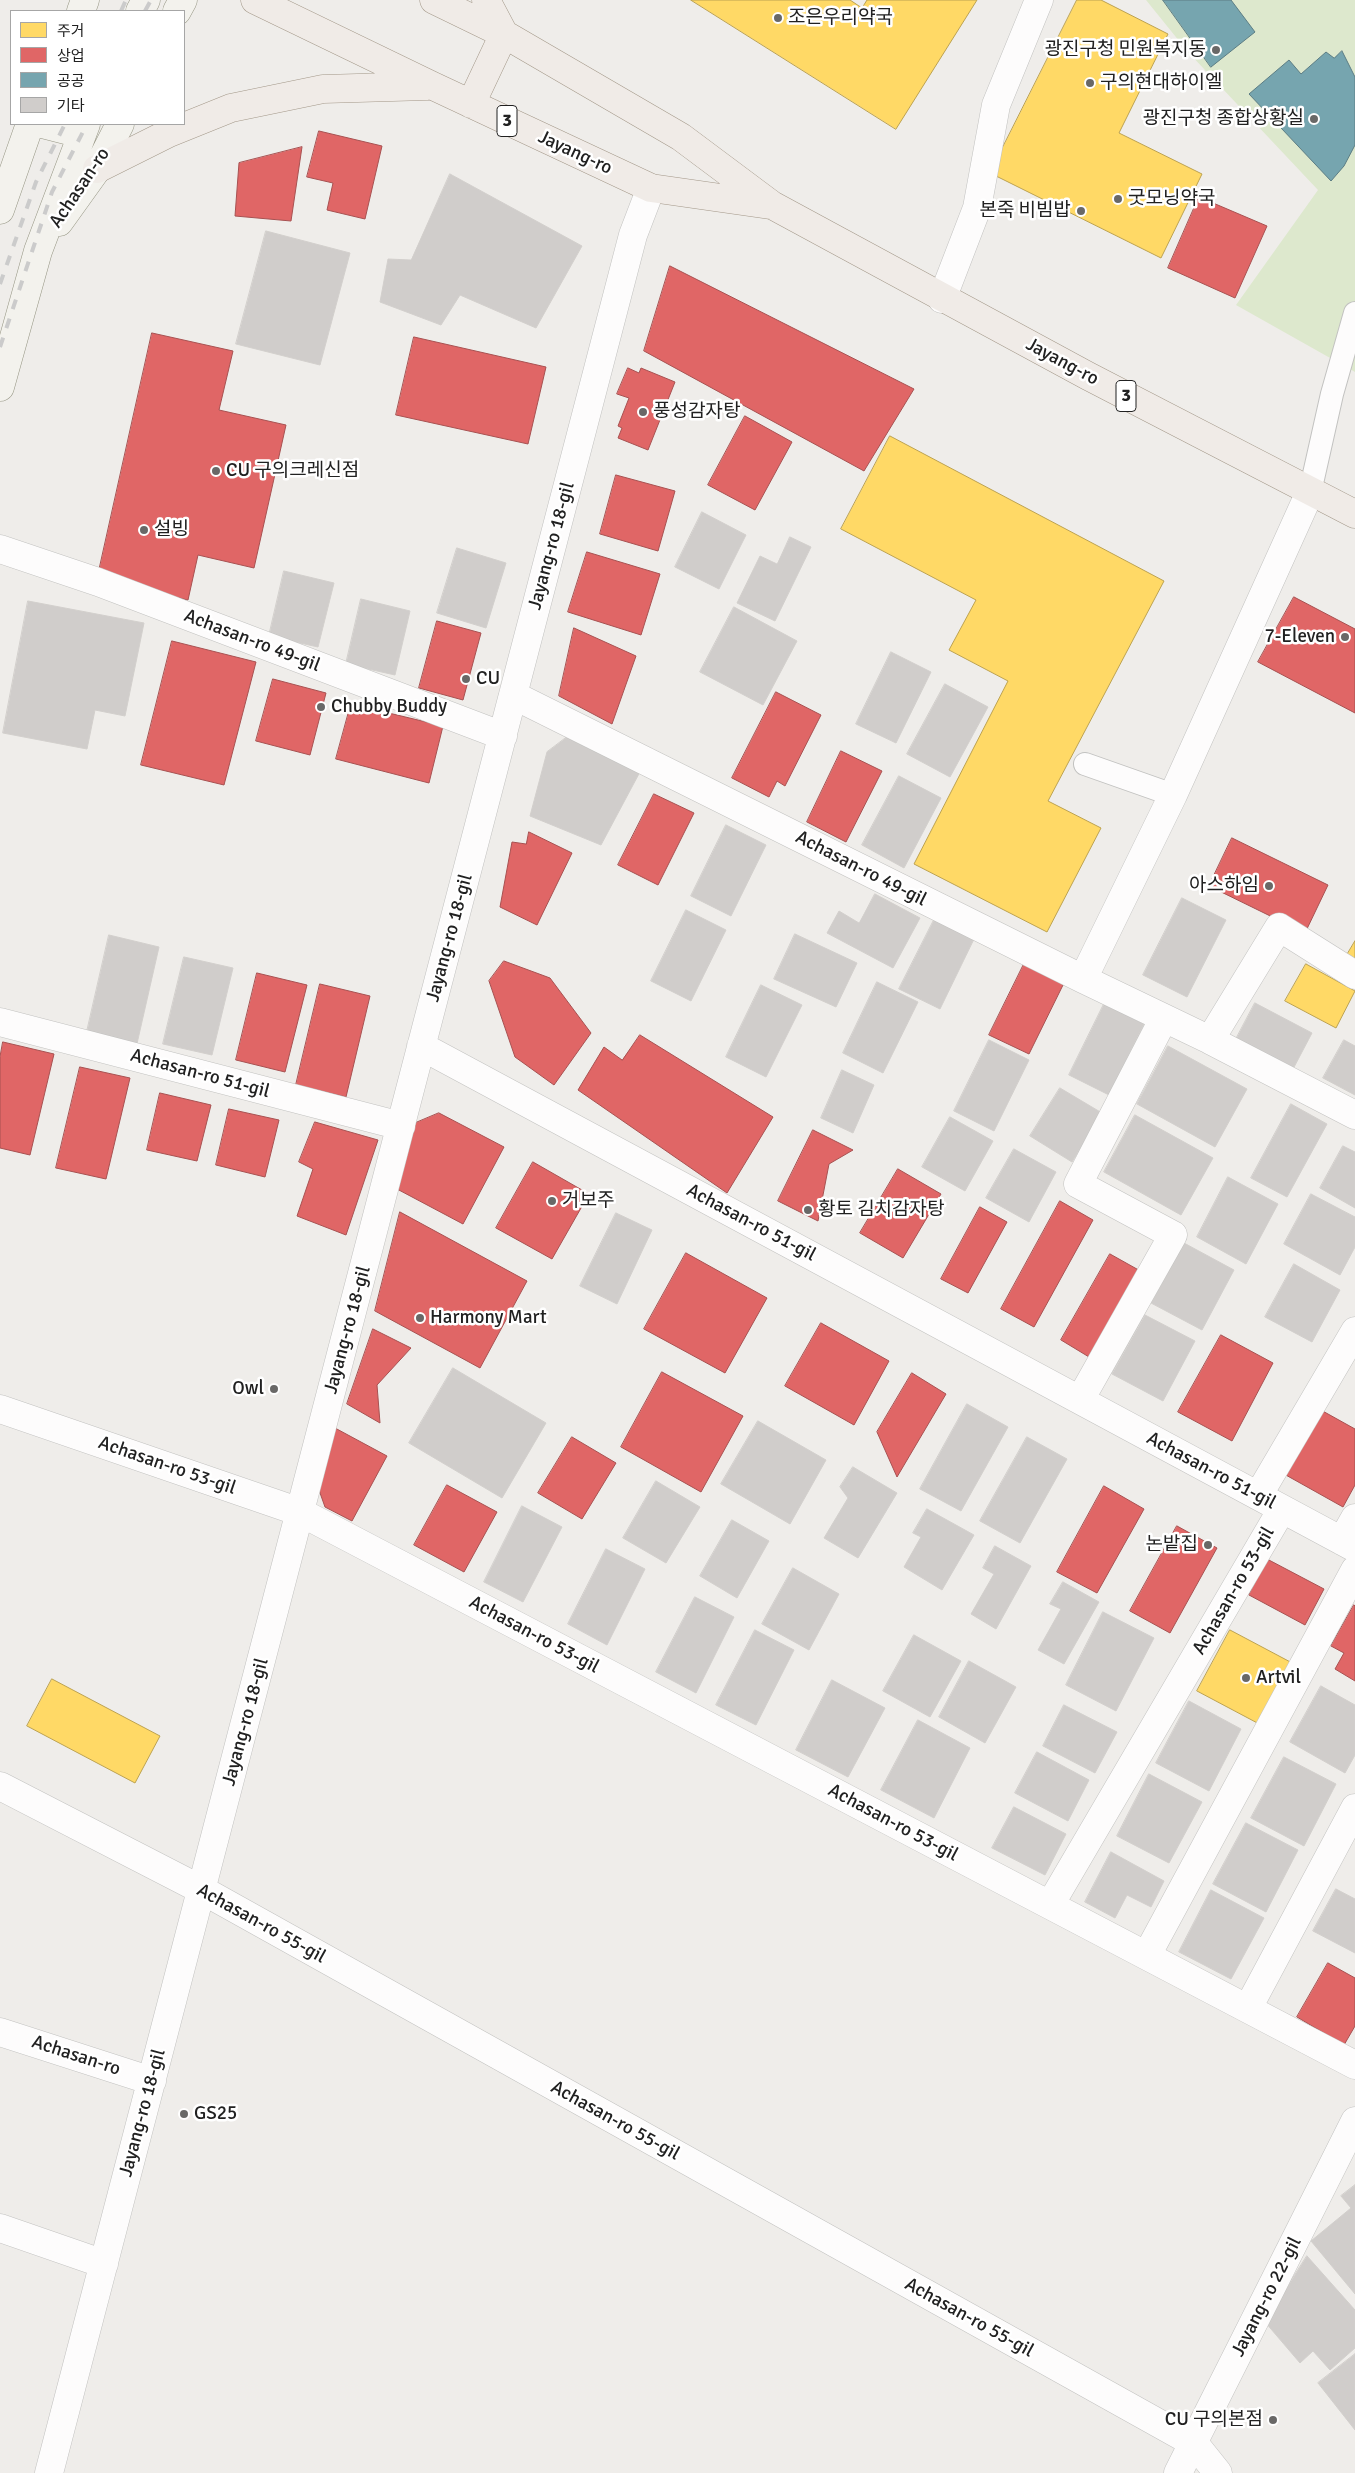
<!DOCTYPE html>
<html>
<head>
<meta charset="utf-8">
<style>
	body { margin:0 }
	#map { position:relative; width:1355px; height:2473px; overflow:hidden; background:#efedea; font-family:Signika,"Noto Sans KR",sans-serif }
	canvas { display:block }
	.legend { position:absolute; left:10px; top:10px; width:175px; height:115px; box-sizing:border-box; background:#fff; border:1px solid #a6a6a6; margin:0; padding:6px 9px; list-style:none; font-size:15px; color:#212121 }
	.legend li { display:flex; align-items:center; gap:10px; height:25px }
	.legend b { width:25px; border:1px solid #a6a6a6 }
</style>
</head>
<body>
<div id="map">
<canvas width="1355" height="2473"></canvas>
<ul class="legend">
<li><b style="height:14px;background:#ffd966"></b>주거</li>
<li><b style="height:14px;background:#e06666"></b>상업</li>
<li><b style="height:14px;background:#76a5af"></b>공공</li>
<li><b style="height:14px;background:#d0cdcb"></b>기타</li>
</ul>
</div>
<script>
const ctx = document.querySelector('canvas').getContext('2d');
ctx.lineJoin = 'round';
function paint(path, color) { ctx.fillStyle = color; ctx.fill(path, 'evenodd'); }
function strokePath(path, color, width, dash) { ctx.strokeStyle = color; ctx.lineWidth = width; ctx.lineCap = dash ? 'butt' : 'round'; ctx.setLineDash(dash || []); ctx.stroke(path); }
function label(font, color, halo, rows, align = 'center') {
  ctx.font = font + ' Signika,"Noto Sans KR",sans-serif'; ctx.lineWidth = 5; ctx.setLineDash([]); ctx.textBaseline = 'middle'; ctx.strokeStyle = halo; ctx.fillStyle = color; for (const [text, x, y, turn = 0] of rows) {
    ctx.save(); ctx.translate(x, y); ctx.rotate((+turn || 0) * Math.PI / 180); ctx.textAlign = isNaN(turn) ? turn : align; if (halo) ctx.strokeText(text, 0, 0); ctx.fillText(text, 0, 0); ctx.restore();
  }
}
paint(new Path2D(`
	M1146,0H1355V372L1236,305L1318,190L1188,52Z`), '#dde8cd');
const homes = new Path2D(`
	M691,0H850L862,8L867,0H977L896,129Z
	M1077,0H1101L1168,34L1119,133L1202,174L1161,258L990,173Z
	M890,436L1164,581L1048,801L1101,828L1047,932L914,864L1008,681L949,650L976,600L841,529Z
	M1355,941V967L1344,960Z
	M1306,964L1355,991L1336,1028L1285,1001Z
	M1230,1630L1296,1665L1263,1726L1197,1691Z
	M52,1679L160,1736L135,1783L27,1726Z`);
paint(homes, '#ffd966');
strokePath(homes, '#bca251', 1);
const shops = new Path2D(`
	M319,131L382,146L365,219L327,210L333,183L307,177Z
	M302,147L291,221L235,216L239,163Z
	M1199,197L1267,226L1235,298L1168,268Z
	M670,266L914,389L864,471L644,351Z
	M152,333L233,351L219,410L286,425L254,568L198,555L188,600L97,580Z
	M414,337L546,367L528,444L396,415Z
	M628,368L639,373L641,368L675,382L648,450L618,438L622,428L618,426L629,398L617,394Z
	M745,416L792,442L755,510L708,485Z
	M616,475L675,491L658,551L600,534Z
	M587,552L660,574L641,635L568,612Z
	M1294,597L1355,629V713L1258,662Z
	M437,621L481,633L463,700L419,688Z
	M574,628L636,656L612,724L559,696Z
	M172,641L256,662L224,785L141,765Z
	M273,679L326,693L310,755L256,741Z
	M776,692L821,715L785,786L777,781L769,797L732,778Z
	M351,704L443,726L429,783L336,759Z
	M841,751L882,771L846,842L807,822Z
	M654,794L694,813L658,885L618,865Z
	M529,832L572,853L537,925L500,907L512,842L526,844Z
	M1232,838L1328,885L1305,933L1209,886Z
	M504,961L550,978L591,1033L554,1085L515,1057L489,981Z
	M1024,964L1064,983L1029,1054L989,1035Z
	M257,973L307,985L285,1072L236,1060Z
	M320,984L370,996L346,1097L296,1085Z
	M640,1035L773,1117L727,1193L578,1090L604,1047L622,1060Z
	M3,1042L54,1054L30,1155L0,1148V1057Z
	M80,1067L130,1078L106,1179L56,1168Z
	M160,1093L211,1105L197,1161L147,1150Z
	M229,1109L279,1120L265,1177L216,1165Z
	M439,1113L504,1147L463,1224L397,1189L413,1124Z
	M315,1122L378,1140L346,1235L297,1216L313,1169L299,1162Z
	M813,1130L853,1150L829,1164L818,1221L778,1201Z
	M533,1162L589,1194L552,1259L496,1228Z
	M898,1169L941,1194L903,1258L860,1233Z
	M1060,1201L1093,1220L1034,1327L1001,1309Z
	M980,1207L1007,1222L968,1293L941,1279Z
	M400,1212L527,1281L480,1368L375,1311Z
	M686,1253L767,1298L725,1373L644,1329Z
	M1110,1254L1144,1273L1094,1360L1061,1340Z
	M821,1323L889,1361L854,1425L785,1386Z
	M373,1329L411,1348L377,1385L380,1423L347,1404Z
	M1221,1335L1273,1363L1232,1441L1178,1412Z
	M662,1372L743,1416L701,1492L621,1447Z
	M912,1373L946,1394L897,1477L877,1432Z
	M1319,1409L1355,1429V1485L1343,1507L1284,1474Z
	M335,1428L387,1456L352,1521L325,1507L319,1490Z
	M572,1437L616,1463L582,1519L538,1493Z
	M447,1485L497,1512L464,1572L414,1545Z
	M1104,1486L1144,1509L1097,1593L1057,1572Z
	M1177,1526L1217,1548L1170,1633L1130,1611Z
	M1267,1559L1324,1589L1305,1625L1249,1595Z
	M1354,1605L1355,1606V1681L1335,1669L1344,1653L1331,1646Z
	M1328,1963L1355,1978V2026L1344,2045L1297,2017Z`);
paint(shops, '#e06666');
strokePath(shops, '#a75151', 1);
const public = new Path2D(`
	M1163,0H1231L1255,32L1211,67Z
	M1342,51L1355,77V145L1344,166L1331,181L1249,94L1289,60L1301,74L1326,52L1334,58Z`);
paint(public, '#76a5af');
strokePath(public, '#5c7d84', 1);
const building = new Path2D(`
	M450,174L582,246L536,328L460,295L441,325L380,302L388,259L411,260Z
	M266,231L350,253L320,365L236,344Z
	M702,512L746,535L719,589L675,567Z
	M790,537L811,547L775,621L737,603L760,556L777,564Z
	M457,548L506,563L486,628L437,613Z
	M284,571L334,583L318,647L269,636Z
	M361,599L410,611L395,675L346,664Z
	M28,601L144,623L125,716L95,710L87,749L3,733Z
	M734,607L797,641L763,705L700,672Z
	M891,652L931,672L896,743L856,724Z
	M945,684L988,707L950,777L907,754Z
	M571,734L641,770L601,845L530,816L547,752Z
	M899,776L941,798L904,868L862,845Z
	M726,825L766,845L731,916L691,896Z
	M875,894L920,918L893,968L827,933L839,911L859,923Z
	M1182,898L1226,920L1187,997L1143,975Z
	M686,910L726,930L691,1001L651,981Z
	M935,918L975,937L940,1009L899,989Z
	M795,934L857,963L836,1007L774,979Z
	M109,935L159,947L136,1048L86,1036Z
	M184,957L233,968L212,1055L163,1044Z
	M877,982L918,1002L883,1073L843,1053Z
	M761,985L802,1005L766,1077L726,1057Z
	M1255,1003L1312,1033L1292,1071L1235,1041Z
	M1104,1004L1144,1024L1109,1095L1069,1075Z
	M989,1040L1029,1060L994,1131L954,1111Z
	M1344,1040L1355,1046V1095L1323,1078Z
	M1168,1046L1247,1089L1215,1147L1137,1104Z
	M842,1070L874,1085L853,1133L821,1118Z
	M1060,1088L1102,1113L1072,1162L1030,1136Z
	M1291,1104L1327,1124L1287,1197L1251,1178Z
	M1135,1115L1213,1158L1181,1215L1104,1172Z
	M950,1117L993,1141L965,1191L922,1167Z
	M1343,1146L1355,1152V1208L1320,1188Z
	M1014,1149L1056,1172L1029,1222L986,1198Z
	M1228,1177L1278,1204L1246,1264L1197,1237Z
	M1311,1194L1355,1217V1247L1340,1275L1284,1244Z
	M616,1213L652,1230L617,1304L580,1286Z
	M1184,1243L1234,1270L1202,1330L1151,1303Z
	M1294,1264L1340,1290L1312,1342L1265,1317Z
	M1145,1315L1195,1341L1163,1401L1112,1374Z
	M453,1368L546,1423L502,1498L409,1443Z
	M967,1404L1008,1427L961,1511L920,1489Z
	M758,1421L826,1460L790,1524L721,1484Z
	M1027,1437L1067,1459L1020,1543L980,1521Z
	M853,1467L897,1493L858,1558L824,1538L848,1498L840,1487Z
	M656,1481L700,1507L666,1563L623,1538Z
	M522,1506L562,1527L523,1602L484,1582Z
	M927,1509L974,1535L942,1590L904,1567L921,1537L913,1533Z
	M732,1520L769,1541L737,1598L700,1576Z
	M995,1546L1031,1566L996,1629L971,1614L994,1574L983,1568Z
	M606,1549L645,1569L607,1645L568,1624Z
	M793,1568L839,1594L809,1650L762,1624Z
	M1063,1582L1099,1602L1064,1664L1038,1650L1061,1609L1050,1604Z
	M695,1597L734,1617L696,1693L656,1672Z
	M1103,1612L1154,1638L1116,1711L1066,1685Z
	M755,1630L794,1650L756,1725L716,1705Z
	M914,1635L961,1661L930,1717L883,1691Z
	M969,1661L1016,1687L985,1743L939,1717Z
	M832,1680L885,1708L848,1777L796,1750Z
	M1321,1686L1355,1705V1755L1345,1773L1290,1742Z
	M1189,1701L1241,1729L1209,1791L1156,1763Z
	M1064,1705L1117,1732L1095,1773L1043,1746Z
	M918,1720L970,1748L934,1818L881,1790Z
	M1037,1752L1089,1780L1068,1821L1015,1793Z
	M1284,1757L1336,1784L1304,1846L1251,1818Z
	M1149,1774L1202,1802L1169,1863L1117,1836Z
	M1014,1807L1066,1834L1045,1875L992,1848Z
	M1246,1823L1298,1850L1266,1912L1213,1884Z
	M1111,1852L1164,1881L1151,1907L1127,1895L1115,1918L1085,1902Z
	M1336,1889L1355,1899V1953L1313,1931Z
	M1211,1890L1264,1918L1231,1979L1179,1952Z
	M1355,2185V2294L1311,2241L1351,2208L1341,2196Z
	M1307,2256L1355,2310V2348L1330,2370L1313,2351L1300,2363L1265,2322Z
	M1355,2354V2430L1318,2383Z`);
paint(building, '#d0cdcb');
strokePath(building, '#d2cfcc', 1);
const lane = new Path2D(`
	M1310,492L1332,394L1355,313
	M1085,764L1173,795`);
const street = new Path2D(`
	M942,299L977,208L996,105L1039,0
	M0,549L98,582L503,736
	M513,695L1083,979L1210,1040L1355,1115
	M1083,979L1173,795L1310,492
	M0,1022L401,1126
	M1210,1040L1279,927L1355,975
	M421,1046L1355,1548
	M1080,1400L1173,1235L1078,1184L1164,1018
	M0,1409L300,1512L1355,2065
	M1258,1496L1355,1331
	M1342,1541L1355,1518
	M0,1786L202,1890L1194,2443L1218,2473
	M1050,1905L1282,1509
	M1147,1955L1355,1570
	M1248,2008L1355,1808
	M0,2032L152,2081
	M0,2228L104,2264
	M49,2473L633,235L651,188
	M1178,2473L1355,2121`);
const secondary = new Path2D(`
	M81,11L85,0
	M140,11L146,0
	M177,11L183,0
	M42,124L81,134
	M0,210L30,124
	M59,222L97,169L120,124
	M0,387L38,251L86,124`);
const primary = new Path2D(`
	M255,0L433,86L651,188L770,205
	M434,0L504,34L681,137L772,205L1088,376L1355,514
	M486,0L504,34
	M471,104L504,34
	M97,169L169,133L231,108L323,89L427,86`);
strokePath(lane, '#c2c2c0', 24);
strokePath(street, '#c2c2c0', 29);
strokePath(secondary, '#969684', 29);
strokePath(primary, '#a39889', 29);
strokePath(lane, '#fdfcfc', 22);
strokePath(street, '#fdfcfc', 28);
strokePath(secondary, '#f3f2ed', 28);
strokePath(primary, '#f0ebe7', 28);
strokePath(new Path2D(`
	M121,11L126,0
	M145,11L151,0
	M0,284L36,182L65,124
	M0,347L52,192L87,124`), '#cbcbcb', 4, [10, 10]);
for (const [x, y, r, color] of [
	[778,18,5,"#696867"],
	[1216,50,5,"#696867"],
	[1090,83,5,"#696867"],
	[1314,119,5,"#696867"],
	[1118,199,5,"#696867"],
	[1081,211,5,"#696867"],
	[643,412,5,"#696867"],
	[216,471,5,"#696867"],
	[144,530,5,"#696867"],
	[1345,637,5,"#696867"],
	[466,679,5,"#696867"],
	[321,707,5,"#696867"],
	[1269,886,5,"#696867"],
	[552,1201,5,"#696867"],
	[808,1210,5,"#696867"],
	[420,1318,5,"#696867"],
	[274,1389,5,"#696867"],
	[1208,1545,5,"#696867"],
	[1246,1678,5,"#696867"],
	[184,2114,5,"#696867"],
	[1273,2420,5,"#696867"]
]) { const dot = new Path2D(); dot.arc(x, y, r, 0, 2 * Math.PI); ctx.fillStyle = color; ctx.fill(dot); strokePath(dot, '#fff', 2); }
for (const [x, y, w] of [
	[507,121,20],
	[1126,396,20]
]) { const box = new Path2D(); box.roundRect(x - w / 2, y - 15.5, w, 31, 4); ctx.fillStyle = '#fff'; ctx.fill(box); strokePath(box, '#212121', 1); }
label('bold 18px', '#212121', null, [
	["3",507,121],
	["3",1126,396]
]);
label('19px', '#212121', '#fff', [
	["조은우리약국",788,18],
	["광진구청 민원복지동",1206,50,"right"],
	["구의현대하이엘",1100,83],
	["광진구청 종합상황실",1304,119,"right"],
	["굿모닝약국",1128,199],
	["본죽 비빔밥",1071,211,"right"],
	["풍성감자탕",653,412],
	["CU 구의크레신점",226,471],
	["설빙",154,530],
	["7-Eleven",1335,637,"right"],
	["CU",476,679],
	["Chubby Buddy",331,707],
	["아스하임",1259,886,"right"],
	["거보주",562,1201],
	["황토 김치감자탕",818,1210],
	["Harmony Mart",430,1318],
	["Owl",264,1389,"right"],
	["논밭집",1198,1545,"right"],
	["Artvil",1256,1678],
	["GS25",194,2114],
	["CU 구의본점",1263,2420,"right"]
], 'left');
label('19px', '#212121', '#fff', [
	["Jayang-ro",575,153,25],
	["Achasan-ro",80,188,-56],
	["Jayang-ro",1062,362,28],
	["Jayang-ro 18-gil",552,546,-75],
	["Achasan-ro 49-gil",252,641,21],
	["Achasan-ro 49-gil",861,869,27],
	["Jayang-ro 18-gil",450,938,-75],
	["Achasan-ro 51-gil",200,1074,15],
	["Achasan-ro 51-gil",751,1223,28],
	["Jayang-ro 18-gil",348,1330,-75],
	["Achasan-ro 53-gil",167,1466,19],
	["Achasan-ro 51-gil",1211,1471,28],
	["Achasan-ro 53-gil",1234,1591,-60],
	["Achasan-ro 53-gil",534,1635,28],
	["Jayang-ro 18-gil",246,1722,-75],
	["Achasan-ro 53-gil",893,1823,28],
	["Achasan-ro 55-gil",261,1924,29],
	["Achasan-ro",76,2056,18],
	["Jayang-ro 18-gil",143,2113,-75],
	["Achasan-ro 55-gil",615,2121,29],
	["Jayang-ro 22-gil",1267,2297,-63],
	["Achasan-ro 55-gil",969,2318,29]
]);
</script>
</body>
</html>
